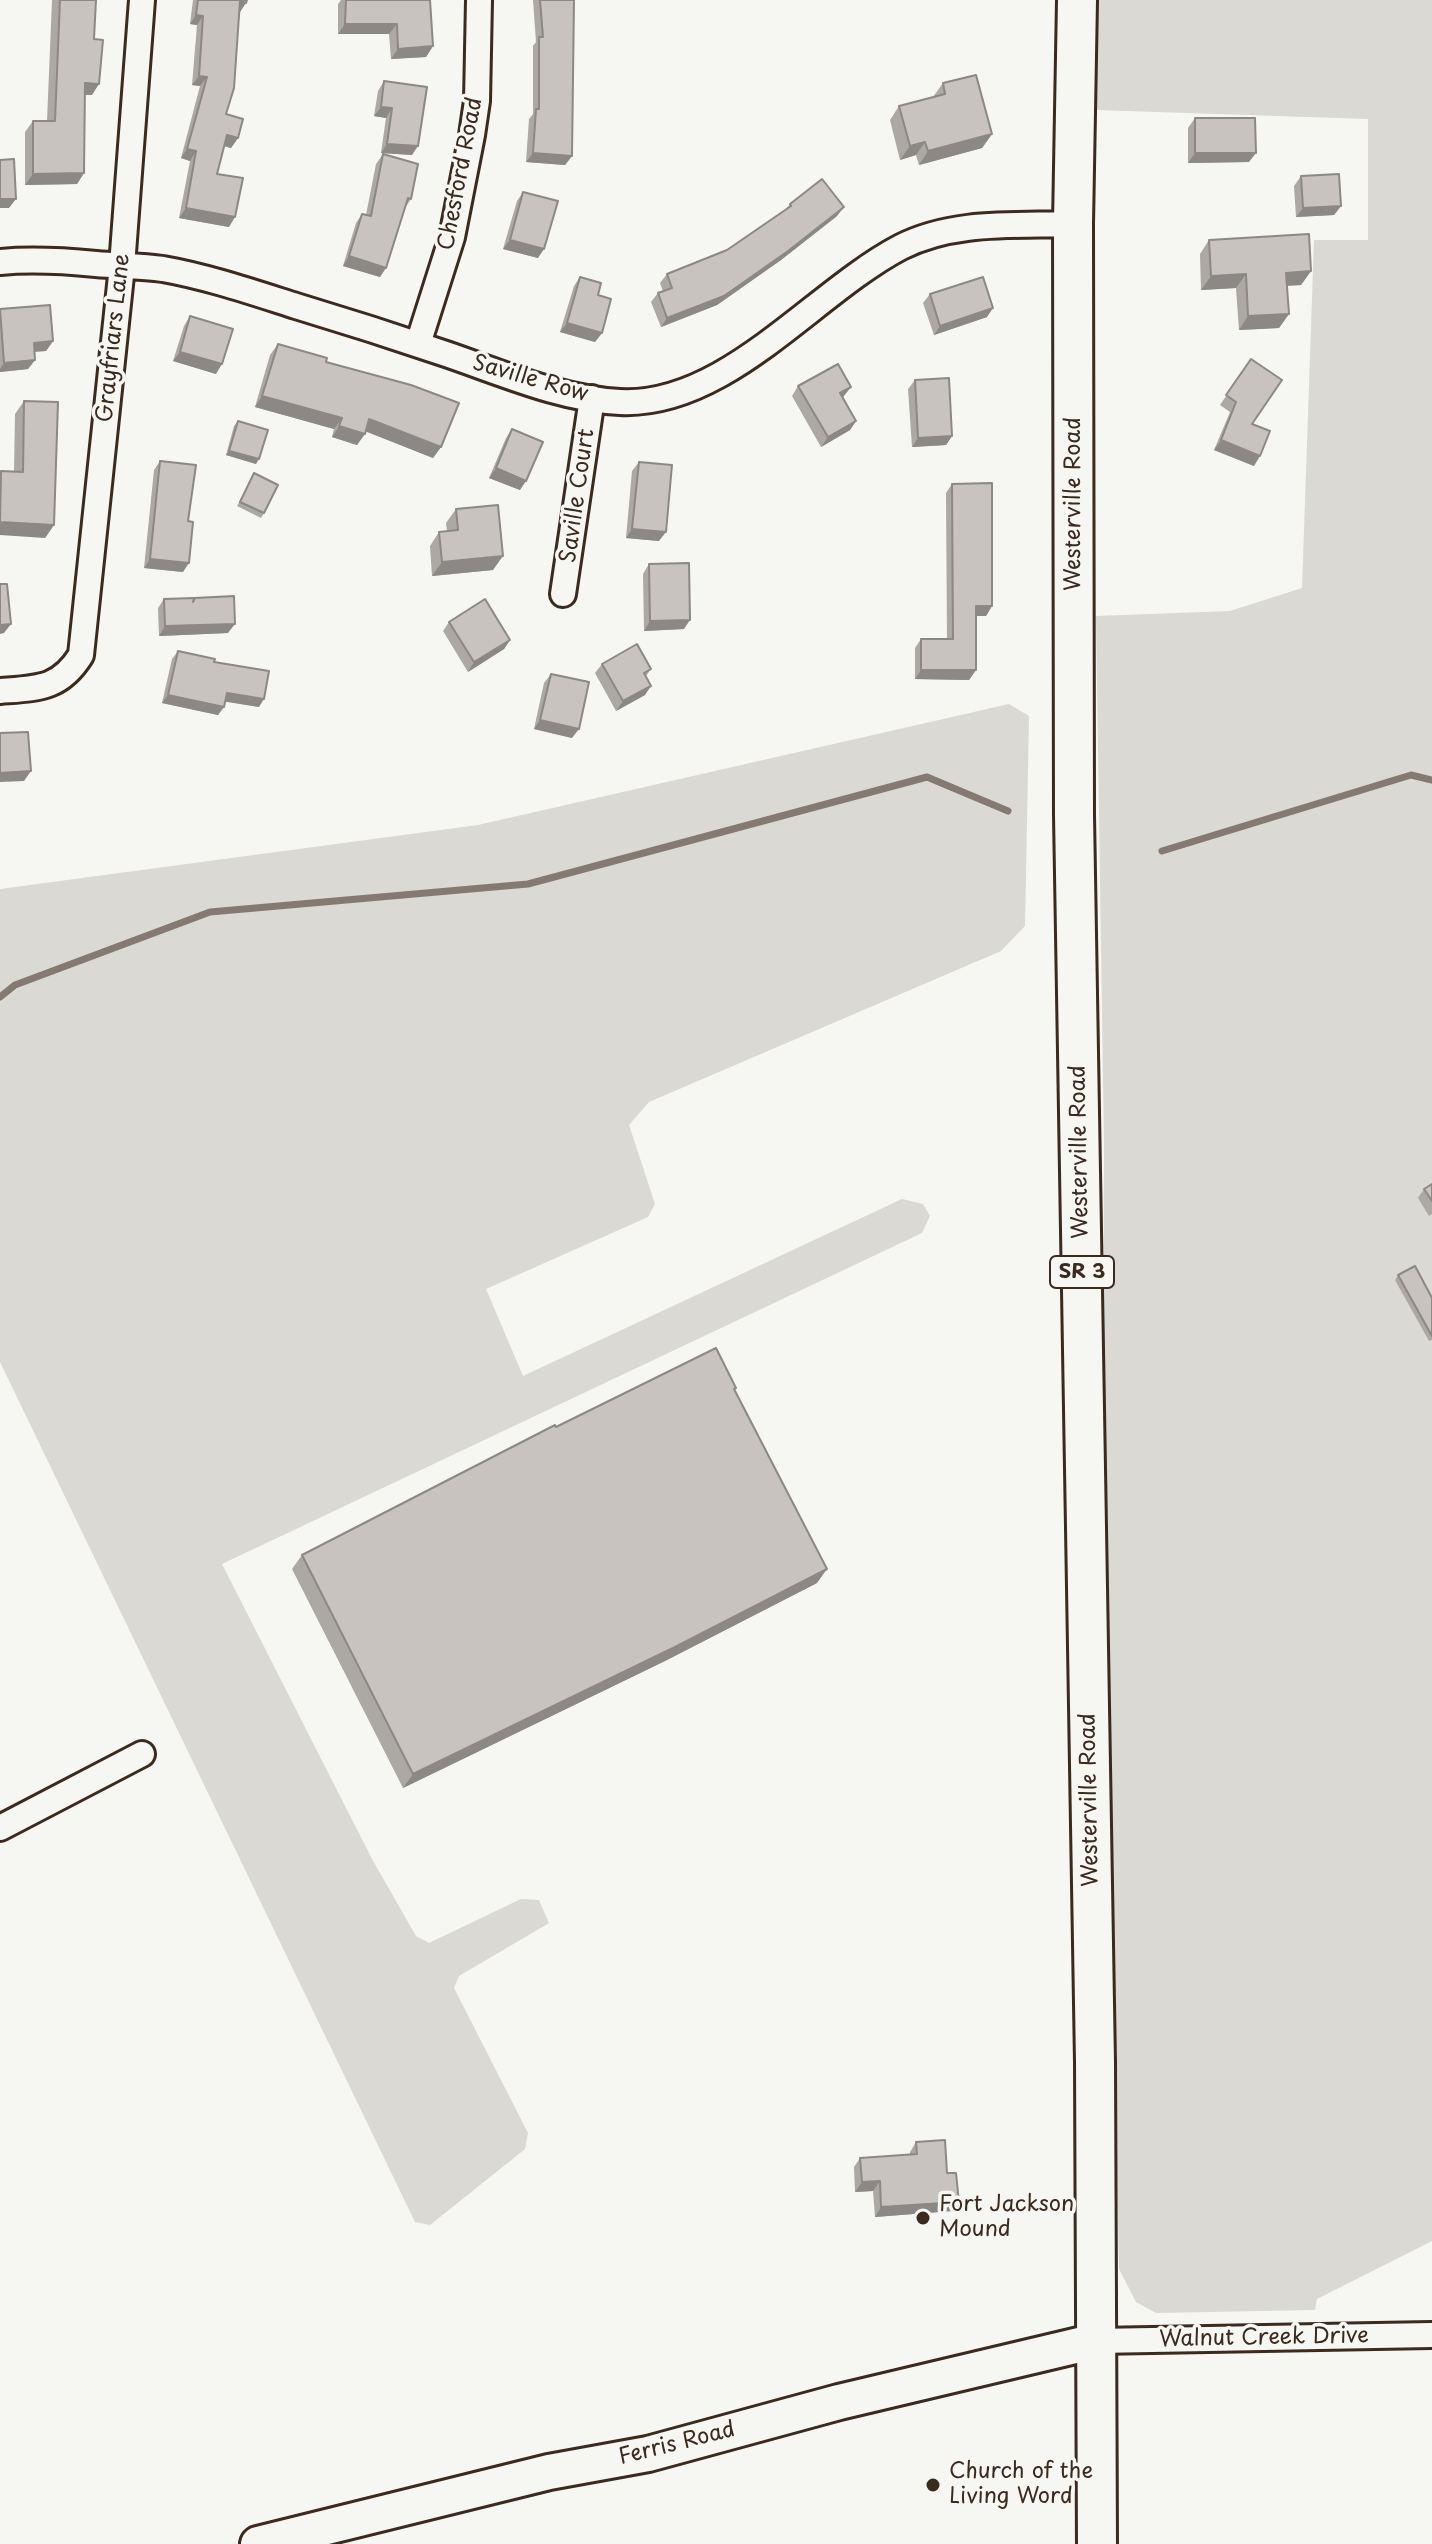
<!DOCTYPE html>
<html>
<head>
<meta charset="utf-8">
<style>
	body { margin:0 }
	canvas { display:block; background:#f6f6f2 }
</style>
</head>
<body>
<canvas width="1432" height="2544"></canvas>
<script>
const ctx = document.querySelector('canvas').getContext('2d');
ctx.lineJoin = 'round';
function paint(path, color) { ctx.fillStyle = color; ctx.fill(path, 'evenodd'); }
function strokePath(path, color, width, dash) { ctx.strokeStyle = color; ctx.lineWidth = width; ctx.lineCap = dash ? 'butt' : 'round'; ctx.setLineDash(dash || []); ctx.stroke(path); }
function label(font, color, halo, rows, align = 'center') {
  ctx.font = font + ' "Playpen Sans",sans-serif'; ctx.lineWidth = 7; ctx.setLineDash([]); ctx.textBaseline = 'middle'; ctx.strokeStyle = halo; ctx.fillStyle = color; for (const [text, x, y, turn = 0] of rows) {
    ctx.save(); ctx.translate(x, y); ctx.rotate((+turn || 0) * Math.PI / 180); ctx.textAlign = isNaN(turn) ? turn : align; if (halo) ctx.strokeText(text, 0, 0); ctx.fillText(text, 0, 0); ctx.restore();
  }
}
paint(new Path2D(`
	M1097,0H1432V2241L1317,2299L1315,2310L1156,2313L1136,2302L1119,2269L1103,1472L1104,1145L1096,616L1230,611L1302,588L1314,240H1368V119L1096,110Z
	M1009,704L1029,716L1025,926L1001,951L649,1102L629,1125L655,1204L648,1217L486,1289L523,1376L902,1199L923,1204L930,1216L922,1233L222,1564L372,1859L416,1936L429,1943L521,1899L539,1900L549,1923L459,1976L454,1988L528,2133L525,2149L430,2225L415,2222L0,1362V889L478,825Z`), '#dad9d3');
strokePath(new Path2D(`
	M1162,851L1411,775L1432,780
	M0,997L15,985L210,912L528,884L927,777L1008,811`), '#857a71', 7);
const minor = new Path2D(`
	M0,262C32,259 65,261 96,264C118,266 141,266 163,269C208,277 252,292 296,306C346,321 396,337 446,354C502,373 560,399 620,402C726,407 813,293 901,247C954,220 1016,226 1073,224
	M418,344L452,237L472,135L477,101L479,0
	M563,594L592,398
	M0,691C38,688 60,689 81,655L122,266L142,0
	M0,1828L142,1754
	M1096,2341L1432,2335`);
const secondary = new Path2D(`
	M258,2544L549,2472L648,2454L839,2402L1096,2341`);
const primary = new Path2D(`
	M1077,0L1073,224L1074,815L1095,2062L1097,2544`);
strokePath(minor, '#3b2a1e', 30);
strokePath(secondary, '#3b2a1e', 40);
strokePath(primary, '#3b2a1e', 44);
strokePath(minor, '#f6f6f2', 24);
strokePath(secondary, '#f6f6f2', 34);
strokePath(primary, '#f6f6f2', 38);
paint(new Path2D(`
	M52,0H96L92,95H85L84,173L77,184L25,185V132L33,121H47Z
	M193,0H247L240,12L226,114L238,138L231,148L224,146L217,174L229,227L179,218L190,161L181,158L200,86L192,85L197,25L190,24Z
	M341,0H430L433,46L426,57L391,59L389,34H338V4Z
	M533,0H574L572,156L565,165L526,162L529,119L533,114V46L536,42Z
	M384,81L412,155L381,153L386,118L374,116L378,91Z
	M943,83L992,134L982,148L919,165L916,155L900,160L890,120L899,106L933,97Z
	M1195,118L1249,162L1188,163V128Z
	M383,154L411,199L405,208L380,277L343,266L356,223L362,214L366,215L376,164Z
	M1301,176L1341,206L1334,215L1296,217L1294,186Z
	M523,192L538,258L503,249L517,201Z
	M790,204L837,216L781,260L717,305L661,327L651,302L658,293L663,291L660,283L667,274L727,250L786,209Z
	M1209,240L1311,271L1301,285L1287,286L1289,314L1279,328L1239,330L1236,288L1201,290L1200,254Z
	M580,277L598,295L602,333L595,342L560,332L574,286Z
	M930,294L987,317L934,335L923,303Z
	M0,309L53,341L46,351L34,352L35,360L28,369L0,372Z
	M190,316L216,374L173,361L184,326Z
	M278,344L441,447L433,458L366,431L357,445L332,437L334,429L255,407L270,355Z
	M1251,359L1252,424L1254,466L1214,450L1230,412L1220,405Z
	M915,380L952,436L946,445L912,447L908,389Z
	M798,386L844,396L843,397L856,421L850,430L821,447L792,396Z
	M24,401L54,525L45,538L14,472L15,414Z
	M238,421L256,464L226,455L234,426Z
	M512,429L520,490L489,478L506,438Z
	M160,461L183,572L144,568L154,470Z
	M639,462L659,541L626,538L632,471Z
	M254,473L264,513L261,518L237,506Z
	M952,484L992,606L986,616H976V670L969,680L915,679V648L921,639H947L946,493Z
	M456,509L493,570L432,576L430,546L439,532L447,531L446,523Z
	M649,564L684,629L644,631L643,574Z
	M164,599L228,633L159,636L158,608Z
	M449,622L510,640L504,649L468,672L443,631Z
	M178,651L214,662L259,707L225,701L218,715L162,703L172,659Z
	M602,664L651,669L646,676L645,695L616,711L595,673Z
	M551,674L572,738L534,729L544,683Z
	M1432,1184V1214L1429,1216L1418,1198L1424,1189Z
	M1398,1275L1432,1298V1340L1429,1341L1395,1280Z
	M736,1388L734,1390L817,1583L665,1661L403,1788L292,1569L302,1555L556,1427Z
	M916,2142L947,2173L952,2211L875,2217L873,2191L855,2192L854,2167L860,2158L910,2154V2152Z`), '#aca8a3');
paint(new Path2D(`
	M240,1L246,3L240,12Z
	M196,15L203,16L197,25L190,24Z
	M345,24H397L389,34H338Z
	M433,46L426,57L391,59L398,49Z
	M199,76L207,77L200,86L192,85Z
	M85,83L99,84L92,95L77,94Z
	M381,107L392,108L386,118L374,116Z
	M992,134L982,148L919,165L928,151Z
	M227,135L238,138L231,148L221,145Z
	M925,142L916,155L900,160L910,146Z
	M387,144L418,146L412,155L381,153Z
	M187,149L196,151L190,161L181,158Z
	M533,153L572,156L565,165L526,162Z
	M1195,153H1256L1249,162L1188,163Z
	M84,173L77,184L25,185L33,174Z
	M0,199H16L9,208H0Z
	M1341,206L1334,215L1296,217L1303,208Z
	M844,207L837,216L781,260L717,305L661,327L667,318Z
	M186,208L235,217L229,227L179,218Z
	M510,240L544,249L538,258L503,249Z
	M349,256L386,268L380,277L343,266Z
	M1311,271L1301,285L1277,286L1286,273Z
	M1246,274L1236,288L1201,290L1211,276Z
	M993,308L987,317L934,335L940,326Z
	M1289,314L1279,328L1239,330L1248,316Z
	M567,323L602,333L595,342L560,332Z
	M53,341L46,351L27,352L34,343Z
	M180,352L222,364L216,374L173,361Z
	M35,360L28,369L0,372V369L4,363Z
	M851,387L844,396L834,403L840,393Z
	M262,396L342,418L334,429L255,407Z
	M369,419L441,447L433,458L362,430Z
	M856,421L850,430L821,447L828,437Z
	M339,426L365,434L357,445L332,437Z
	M952,436L946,445L912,447L918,438Z
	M1221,440L1260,456L1254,466L1214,450Z
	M229,451L259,459L256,464L226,455Z
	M496,468L526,481L520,490L489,478Z
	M0,522L54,525L45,538L0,535Z
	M632,529L666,532L659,541L626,538Z
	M503,556L493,570L432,576L442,562Z
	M150,559L189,563L183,572L144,568Z
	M976,606H992L986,616H969Z
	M690,620L684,629L644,631L650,621Z
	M11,624L4,633L0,634V625Z
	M235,624L228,633L159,636L165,626Z
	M510,640L504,649L468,672L474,662Z
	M921,670H976L969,680L915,679Z
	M651,686L645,695L616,711L623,701Z
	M227,693L264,699L259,707L221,701Z
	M168,695L224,707L218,715L162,703Z
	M540,720L579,729L572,738L534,729Z
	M31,771L24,781L0,782V773Z
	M827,1569L817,1583L665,1661L403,1788L413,1774Z
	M880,2181L873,2191L855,2192L862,2182Z
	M959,2202L952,2211L875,2217L881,2207Z`), '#8c8885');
const building = new Path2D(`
	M60,0H96L94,39L103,40L99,84L85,83L84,173L33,174V121H55Z
	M198,0H247L246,3L240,1L234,88L226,114L243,119L238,138L227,135L217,174L243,178L235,217L186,208L196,151L187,149L207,77L199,76L203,16L196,15Z
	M346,0H430L433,46L398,49L397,24H345Z
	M540,0H574L572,156L533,153L536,109H539V37H543Z
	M976,75L992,134L928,151L925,142L910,146L899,106L945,94L943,83Z
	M384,81L427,87L418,146L387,144L392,108L381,107Z
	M1195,118H1255L1256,153H1195Z
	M383,154L418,164L411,199L408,198L386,268L349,256L362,214L371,216Z
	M14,159L16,199H0V160Z
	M1339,174L1341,206L1303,208L1301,176Z
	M822,179L844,207L788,251L724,296L667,318L658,293L672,288L667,274L727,250L791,206L790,204Z
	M523,192L558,201L544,249L510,240Z
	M1309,234L1311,271L1286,273L1289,314L1248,316L1246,274L1211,276L1209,240Z
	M580,277L601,283L598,295L611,299L602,333L567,323Z
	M983,277L993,308L940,326L930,294Z
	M50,305L53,341L34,343L35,360L4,363L0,309Z
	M190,316L233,329L222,364L180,352Z
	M278,344L327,358L326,362L411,385L459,403L441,447L369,419L365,434L339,426L342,418L262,396Z
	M1251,359L1282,380L1252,424L1270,431L1260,456L1221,440L1236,402L1226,395Z
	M838,364L851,387L840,393L856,421L828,437L798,386Z
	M949,378L952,436L918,438L915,380Z
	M24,401L58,402L54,525L0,522L1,471L23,472Z
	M238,421L268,430L259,459L229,451Z
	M512,429L543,442L526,481L496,468Z
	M160,461L196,465L188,521L193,522L189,563L150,559Z
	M639,462L672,465L666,532L632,529Z
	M254,473L278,485L264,513L240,502Z
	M992,483V606H976V670H921V639H953L952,484Z
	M498,505L503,556L442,562L439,532L458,530L456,509Z
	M689,563L690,620L650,621L649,564Z
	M0,584H7L11,624L0,625Z
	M234,596L235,624L165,626L164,599L194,598L193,602L195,598Z
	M485,599L510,640L474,662L449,622Z
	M637,644L651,669L644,673L651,686L623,701L602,664Z
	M178,651L215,659L214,662L269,671L264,699L227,693L224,707L168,695Z
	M551,674L589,682L579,729L540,720Z
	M28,732L31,771L0,773V733Z
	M1432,1184V1201L1424,1189Z
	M1415,1266L1432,1298V1336L1398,1275Z
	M716,1348L736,1388L734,1389L827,1569L675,1647L413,1774L302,1555L555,1425L556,1427Z
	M945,2140L947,2173H956L959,2202L881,2207L880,2181L862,2182L860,2158L917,2154L916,2142Z`);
paint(building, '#c8c3be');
strokePath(building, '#8c8885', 2);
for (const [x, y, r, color] of [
	[923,2218,8,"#3b2a1e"],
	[933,2485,8,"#3b2a1e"]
]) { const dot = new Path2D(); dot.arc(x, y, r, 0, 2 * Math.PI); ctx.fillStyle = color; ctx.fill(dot); strokePath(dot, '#f6f6f2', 3); }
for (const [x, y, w] of [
	[1082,1272,64]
]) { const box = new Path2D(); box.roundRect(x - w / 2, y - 16, w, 32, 6); ctx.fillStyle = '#f6f6f2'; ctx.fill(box); strokePath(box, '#3b2a1e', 2); }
label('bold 20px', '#3b2a1e', null, [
	["SR 3",1082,1272]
]);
label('22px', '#3b2a1e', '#f6f6f2', [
	["Chesford Road",461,174,-79],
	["Grayfriars Lane",114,338,-84],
	["Saville Row",530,379,16],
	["Saville Court",578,496,-82],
	["Westerville Road",1074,504,-90],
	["Westerville Road",1080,1152,-91],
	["Westerville Road",1090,1800,-91],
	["Walnut Creek Drive",1264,2338,-1],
	["Ferris Road",677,2444,-14]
]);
label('22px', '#3b2a1e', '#f6f6f2', [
	["Fort Jackson",939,2205],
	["Mound",939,2230],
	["Church of the",949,2472],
	["Living Word",949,2497]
], 'left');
</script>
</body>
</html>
